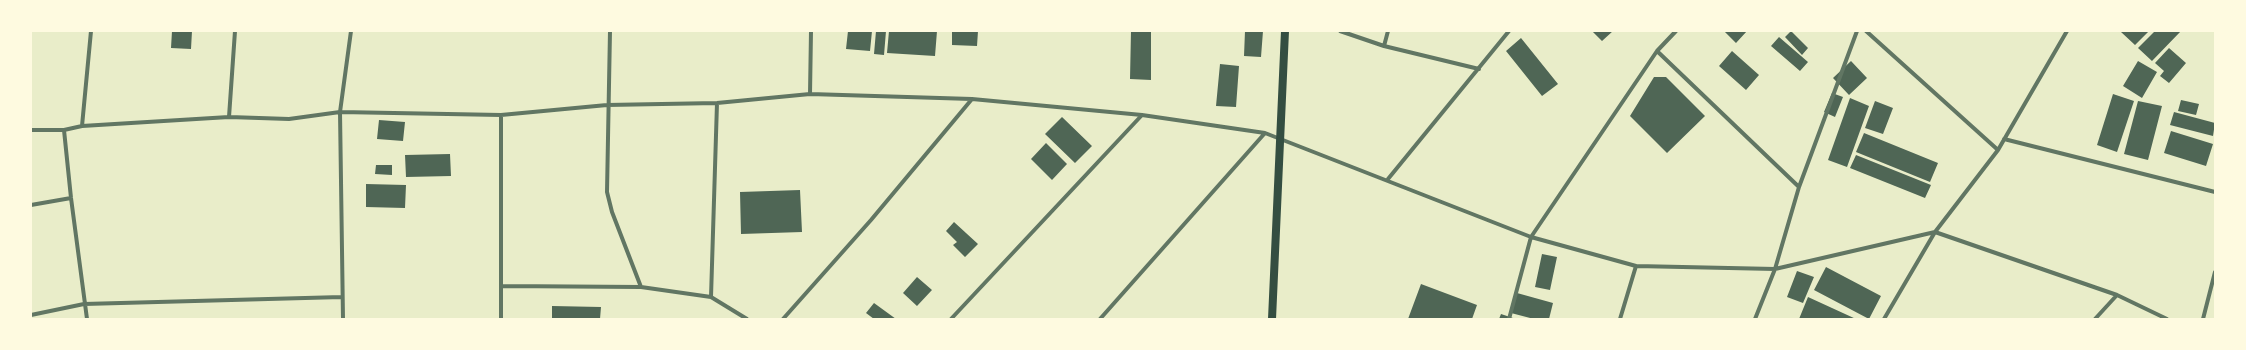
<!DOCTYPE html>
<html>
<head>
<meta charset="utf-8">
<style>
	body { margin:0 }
	#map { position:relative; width:2246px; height:350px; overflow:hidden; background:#e9edc9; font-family:Arial,sans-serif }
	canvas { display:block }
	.frame { position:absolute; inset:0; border:32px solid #fefae0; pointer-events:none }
</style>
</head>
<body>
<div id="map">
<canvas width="2246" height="350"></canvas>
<div class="frame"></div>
</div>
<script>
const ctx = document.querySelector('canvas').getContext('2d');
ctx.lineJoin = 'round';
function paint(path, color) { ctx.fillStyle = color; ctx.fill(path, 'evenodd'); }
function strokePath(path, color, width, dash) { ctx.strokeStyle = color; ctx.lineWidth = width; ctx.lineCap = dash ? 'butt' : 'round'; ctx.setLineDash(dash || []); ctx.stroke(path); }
paint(new Path2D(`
	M172,31H192L191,49L171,48Z
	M848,31H872L870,51L846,49Z
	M876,31H886L884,55L874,54Z
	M889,31H937L935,56L887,53Z
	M952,31H978L977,46L952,45Z
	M1131,31H1151V80L1130,79Z
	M1245,31H1263L1261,57L1244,56Z
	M1592,31H1613L1602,41Z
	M1724,31H1747L1736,43Z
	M1791,31L1808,48L1802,55L1785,37Z
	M2149,31L2135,45L2121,32L2122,31Z
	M2155,31H2181L2152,61L2138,48Z
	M1779,37L1808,62L1800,71L1771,46Z
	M1521,38L1558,84L1542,96L1506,51Z
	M2169,48L2186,63L2169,83L2160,76L2164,71L2155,63Z
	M1732,51L1759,75L1746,90L1719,66Z
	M1851,61L1867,78L1849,95L1833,78Z
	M2138,61L2157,72L2142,98L2123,86Z
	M1220,64L1239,66L1236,107L1216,106Z
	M1654,77H1666L1705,116L1667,153L1630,116Z
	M1832,93L1843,97L1835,117L1824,112Z
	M2113,94L2134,101L2117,152L2097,145Z
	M1850,98L1869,106L1847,167L1828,160Z
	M2181,100L2199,104L2196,115L2178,111Z
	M1875,101L1893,108L1883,134L1865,128Z
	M2138,101L2162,106L2148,160L2124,154Z
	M2174,112L2215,123L2213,136L2170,125Z
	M1062,117L1092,146L1075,163L1045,134Z
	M379,120L405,122L403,141L377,139Z
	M2171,131L2213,144L2206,166L2164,153Z
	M1864,133L1938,163L1930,182L1856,152Z
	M1046,143L1067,164L1052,180L1031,159Z
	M450,154L451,176L406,177L405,155Z
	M1856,155L1931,185L1925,198L1850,168Z
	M376,165H392V175L375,174Z
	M366,184L406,185L405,208L366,207Z
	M800,190L802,232L741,234L740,192Z
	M954,222L978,244L965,257L953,245L957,242L946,231Z
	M1542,254L1557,257L1550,290L1535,287Z
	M1826,267L1881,296L1869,319L1814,290Z
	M1797,271L1814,277L1803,303L1787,297Z
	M917,277L932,290L917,306L903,293Z
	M1421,284L1477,305L1472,319H1408Z
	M1517,293L1553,303L1549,319H1534L1511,313Z
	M1808,297L1856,319H1799Z
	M874,303L896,319H874L866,313Z
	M552,306L601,307L600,319H552Z
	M1501,314L1516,319H1499Z`), '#4f6655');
strokePath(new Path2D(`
	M610,31L607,192L612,212L641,287
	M1340,31L1384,46
	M1388,31L1384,46L1479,69
	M1866,31L1998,150
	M1657,51L1799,187
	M810,94L811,31
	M501,115V319
	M229,117L235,31
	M82,126L91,31
	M31,130H64L82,126L229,117L289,119L340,112L501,115L607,105L717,103L810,94L972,99L1142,115L1265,133L1531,237L1636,266L1775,269L1935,232L2117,295L2167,319
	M64,130L71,198L87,319
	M2004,139L2215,192
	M1388,179L1509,31
	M31,205L71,198
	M501,286L641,287L711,297L747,319
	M711,297L717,103
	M31,315L84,304L342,297
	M343,319L340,112L351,31
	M783,319L871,220L972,99
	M951,319L1142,115
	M1100,319L1265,133
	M1509,319L1531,237L1657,51L1676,31
	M1620,319L1636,266
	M1755,319L1775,269L1799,187L1857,31
	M1884,319L1935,232L1998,150L2067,31
	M2095,319L2117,295
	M2203,319L2215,272`), '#617663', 4);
strokePath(new Path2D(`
	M1272,319L1285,31`), '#344e41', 8);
</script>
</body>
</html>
